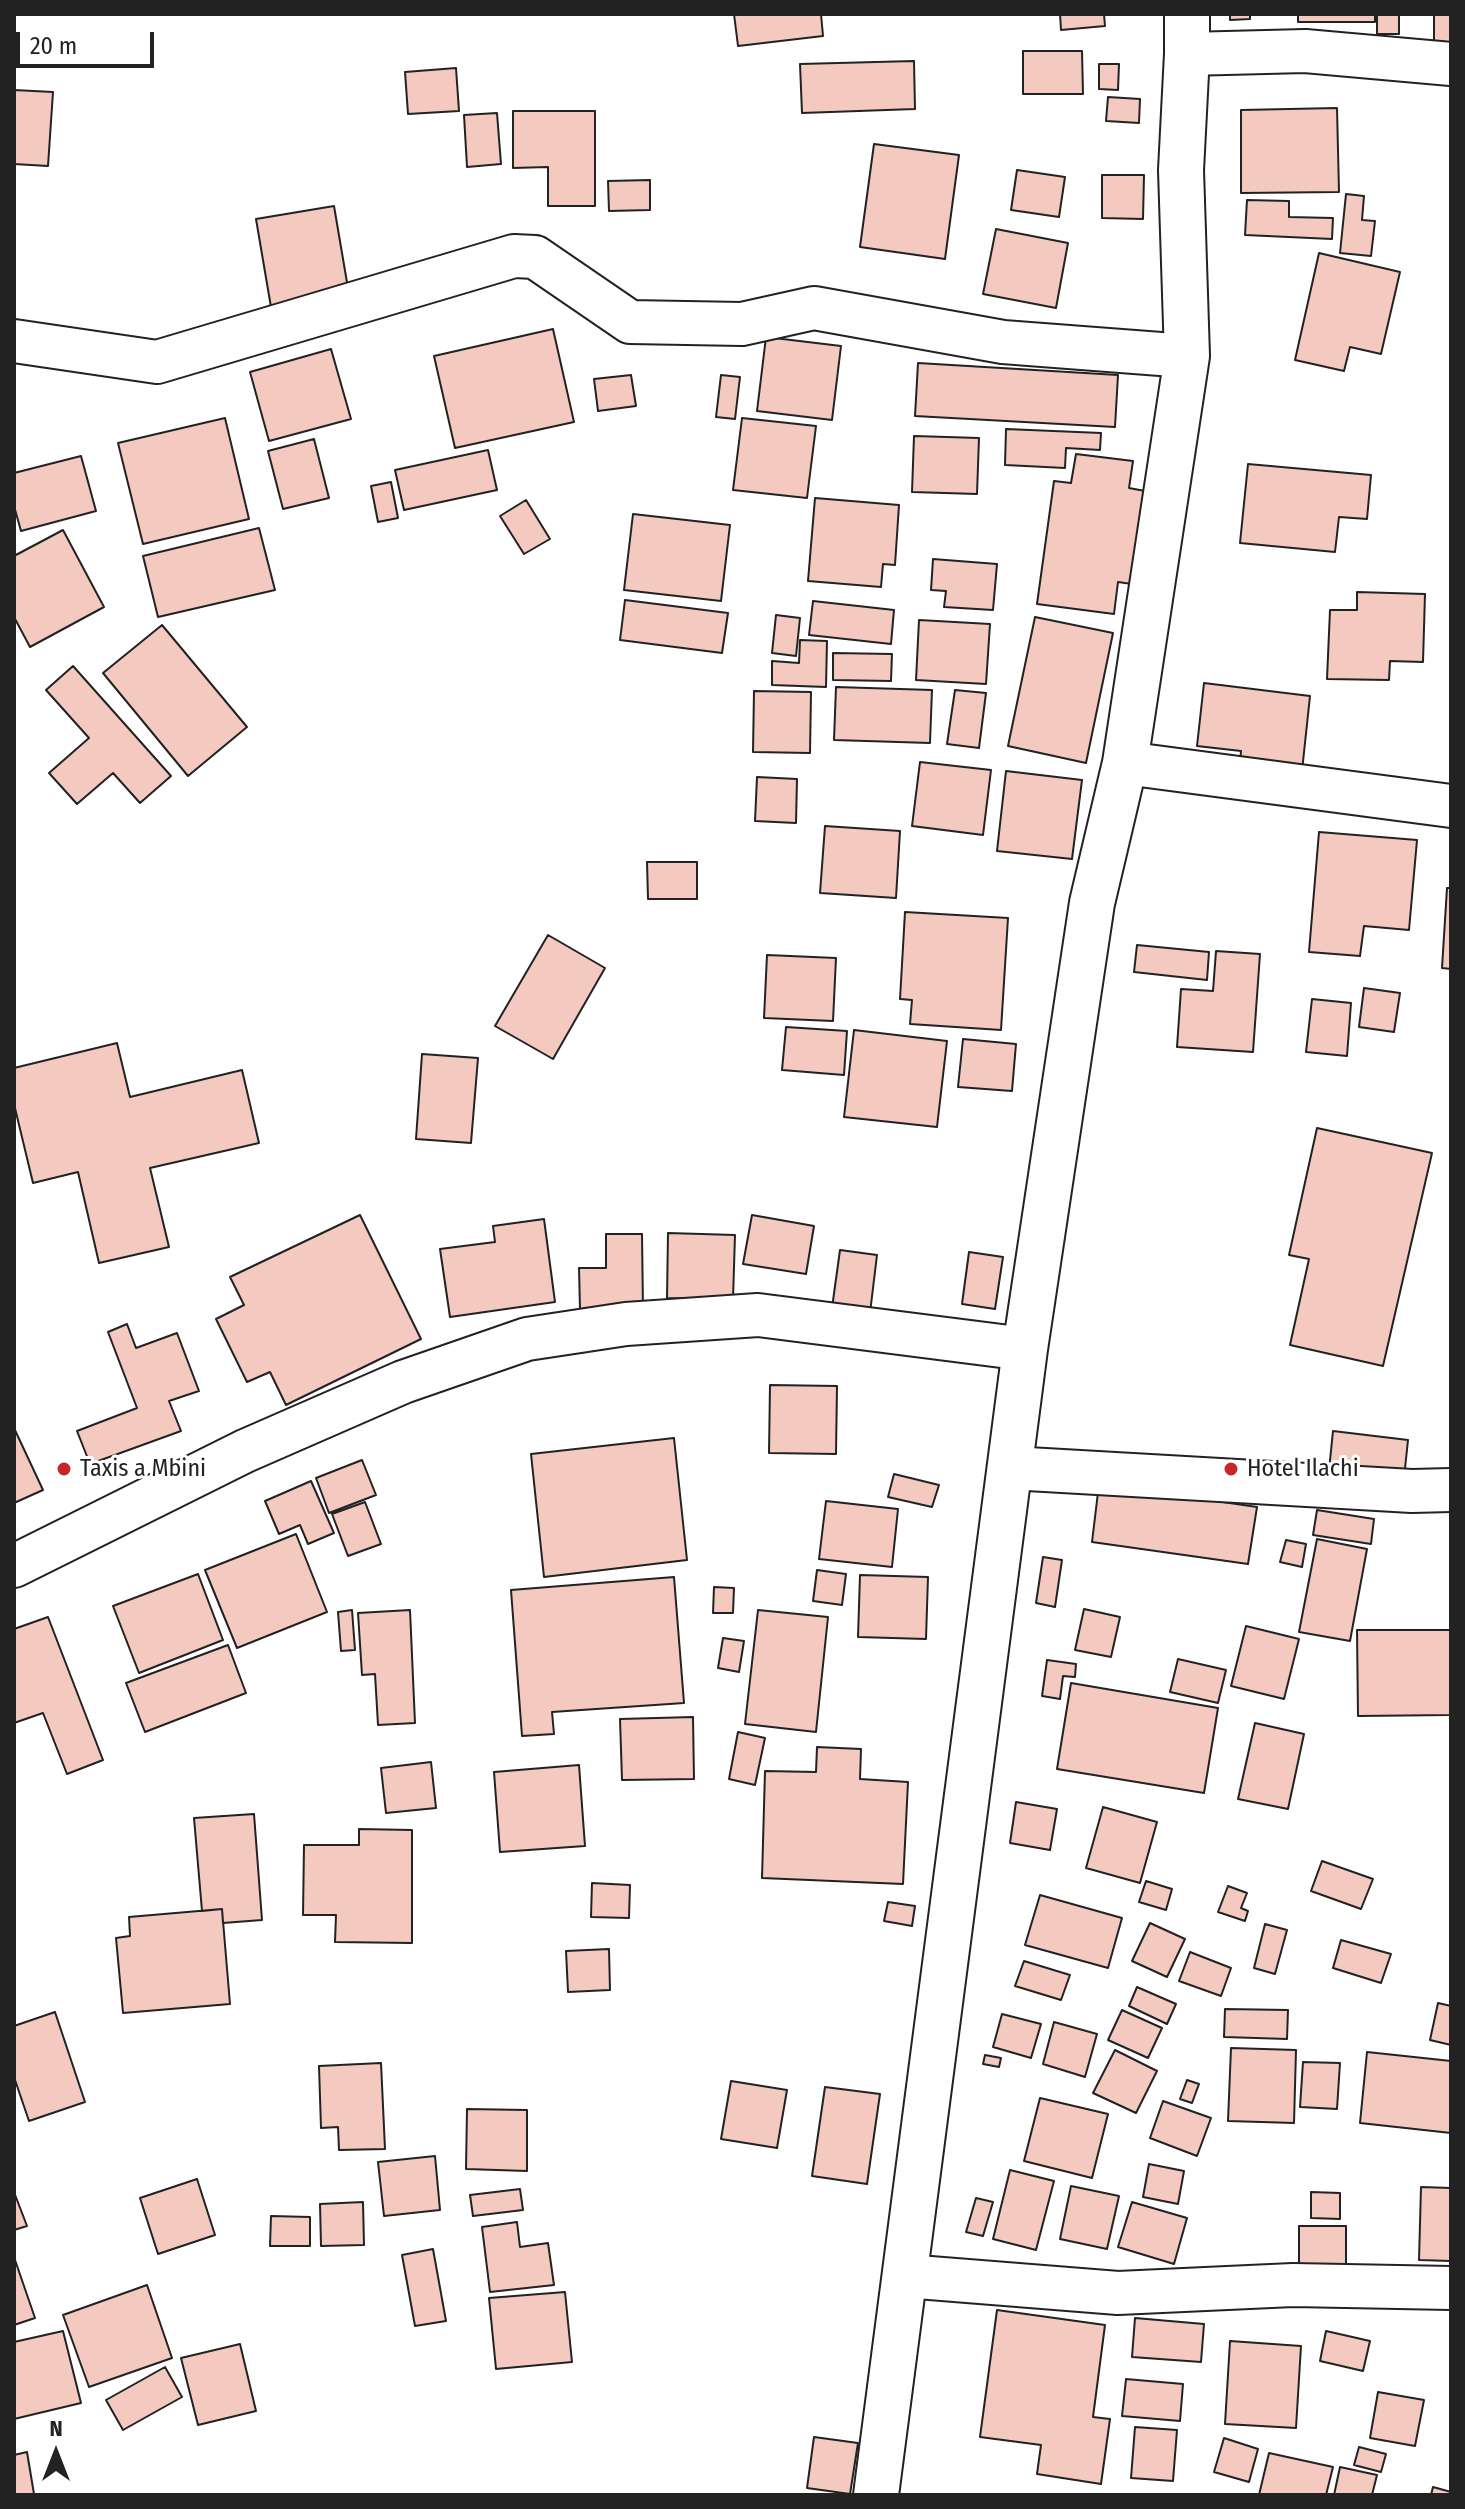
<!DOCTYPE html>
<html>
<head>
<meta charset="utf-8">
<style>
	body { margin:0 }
	#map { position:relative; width:1465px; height:2509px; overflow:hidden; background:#fff; font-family:"Fira Sans Condensed",sans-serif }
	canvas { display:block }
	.frame { position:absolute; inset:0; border:16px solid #222; pointer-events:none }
	.north { position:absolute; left:16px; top:2413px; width:80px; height:80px; -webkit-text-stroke:6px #fff; paint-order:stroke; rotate:0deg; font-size:22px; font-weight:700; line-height:32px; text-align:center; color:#222 }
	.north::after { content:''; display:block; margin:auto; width:28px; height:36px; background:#222; clip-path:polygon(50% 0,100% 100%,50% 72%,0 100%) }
	.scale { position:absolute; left:16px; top:32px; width:138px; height:36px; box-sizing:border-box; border:4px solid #222; border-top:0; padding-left:10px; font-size:24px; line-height:28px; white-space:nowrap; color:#222; -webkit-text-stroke:6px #fff; paint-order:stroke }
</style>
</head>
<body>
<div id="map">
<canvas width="1465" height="2509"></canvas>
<div class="frame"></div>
<div class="north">N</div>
<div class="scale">20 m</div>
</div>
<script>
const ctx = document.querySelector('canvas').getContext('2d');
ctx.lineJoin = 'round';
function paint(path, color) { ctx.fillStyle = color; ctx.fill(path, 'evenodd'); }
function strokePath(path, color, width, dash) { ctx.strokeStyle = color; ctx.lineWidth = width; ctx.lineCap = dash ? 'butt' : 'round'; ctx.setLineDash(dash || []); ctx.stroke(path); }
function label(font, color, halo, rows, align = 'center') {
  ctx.font = font + ' "Fira Sans Condensed",sans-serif'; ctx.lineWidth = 6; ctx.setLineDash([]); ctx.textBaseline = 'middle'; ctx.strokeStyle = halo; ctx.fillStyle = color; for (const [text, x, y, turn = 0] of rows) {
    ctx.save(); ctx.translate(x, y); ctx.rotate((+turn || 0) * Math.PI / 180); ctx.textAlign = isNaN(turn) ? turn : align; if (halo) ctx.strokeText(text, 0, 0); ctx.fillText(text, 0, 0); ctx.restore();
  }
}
const building = new Path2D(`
	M734,14H821L823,36L738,46Z
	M1060,14H1104L1105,26L1061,30Z
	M1230,14H1250V19L1230,20Z
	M1298,14H1375V22H1298Z
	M1377,14H1399V34H1377Z
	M1434,14H1451V45H1434Z
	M1023,51H1082L1083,94H1023Z
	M914,61L915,109L802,113L800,64Z
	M1099,64H1119L1118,90L1099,89Z
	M456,68L459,111L408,114L405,72Z
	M14,90L53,92L48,166L14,164Z
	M1108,97L1140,99L1139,123L1106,121Z
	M1337,108L1339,192L1241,193V110Z
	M513,111H595V206H548V167L513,168Z
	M497,113L501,164L467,167L464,115Z
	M874,144L959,155L945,259L860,247Z
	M1017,170L1065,177L1059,217L1011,210Z
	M1102,175H1144L1143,219L1102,218Z
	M650,180V210L609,211L608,181Z
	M1346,194L1364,196L1362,220L1375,221L1371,256L1340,253Z
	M1247,200L1289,201V217L1333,218L1332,239L1245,235Z
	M334,206L350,300L272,313L256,219Z
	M996,229L1068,243L1056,308L983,294Z
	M1319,253L1400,272L1381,354L1350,347L1344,371L1295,360Z
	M553,329L574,422L455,448L434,356Z
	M766,337L841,346L832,420L757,411Z
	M331,349L351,419L269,441L250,372Z
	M918,363L1118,375L1115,427L915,416Z
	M631,375L636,406L598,411L594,379Z
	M721,375L740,377L735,419L716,417Z
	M225,418L249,519L143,544L118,443Z
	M742,418L816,426L807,498L733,490Z
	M1006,429L1101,433L1100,450L1066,448L1065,468L1005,465Z
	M914,436L979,438L977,494L912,492Z
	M314,439L329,498L283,509L268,451Z
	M488,450L497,490L404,510L395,470Z
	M1076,454L1133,461L1129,488L1145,491L1132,584L1118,582L1114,614L1037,604L1054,481L1071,483Z
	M81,456L96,511L21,531L14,506V473Z
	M1248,464L1371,475L1367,519L1339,517L1335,552L1240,543Z
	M391,482L398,518L378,522L371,486Z
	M815,498L899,505L895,565L883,564L881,587L808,581Z
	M526,500L550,539L524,554L500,516Z
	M633,514L730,525L721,601L624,590Z
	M259,528L275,590L158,617L143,556Z
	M63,530L104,607L30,647L14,617V556Z
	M933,559L997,564L993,610L944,607L946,591L931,590Z
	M1357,592L1425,594L1423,662L1390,661L1389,680L1327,679L1330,610H1357Z
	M625,600L728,613L722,653L620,640Z
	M813,601L894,610L891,644L809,635Z
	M776,615L800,618L796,656L772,653Z
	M1035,617L1113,633L1086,763L1008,746Z
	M919,620L990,624L986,684L916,680Z
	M162,625L247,727L188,776L103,673Z
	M800,640L827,641L826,687L772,685V661L799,663Z
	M833,653L892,654L891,681L833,680Z
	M73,666L171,776L140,803L113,773L77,804L49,773L89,738L46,690Z
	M1204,683L1310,696L1302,771L1240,763L1241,751L1197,746Z
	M836,687L932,690L930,743L834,740Z
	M955,690L986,693L979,748L947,744Z
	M754,691L811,692L810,753L753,752Z
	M920,762L991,770L983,835L912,826Z
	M1006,771L1082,780L1072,859L997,851Z
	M757,777L797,779L796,823L755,821Z
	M825,826L900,831L896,898L820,893Z
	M1319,832L1417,840L1409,930L1364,926L1360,956L1309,952Z
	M647,862H697V899H648Z
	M1447,888H1451V969L1442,968Z
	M905,912L1008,918L1001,1030L910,1024L912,1000L900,999Z
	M548,935L605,968L553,1059L495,1026Z
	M1137,945L1209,952L1207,980L1134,972Z
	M1216,951L1260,954L1253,1052L1177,1047L1181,989L1213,991Z
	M767,955L836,958L833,1021L764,1018Z
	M1364,988L1400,993L1394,1032L1359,1027Z
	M1312,999L1351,1003L1347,1056L1306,1052Z
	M786,1027L847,1031L844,1075L782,1070Z
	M854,1030L947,1041L937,1127L844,1117Z
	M963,1039L1016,1044L1012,1091L958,1087Z
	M117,1043L130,1097L242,1070L259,1143L150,1168L169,1247L99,1263L78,1172L33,1183L14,1104V1068Z
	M422,1054L478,1058L471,1143L416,1139Z
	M1317,1128L1432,1153L1383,1366L1290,1345L1309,1259L1289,1255Z
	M360,1215L421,1339L286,1405L270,1372L247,1382L216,1319L244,1305L230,1277Z
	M752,1215L814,1226L806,1274L743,1264Z
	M544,1219L555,1302L450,1317L440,1249L495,1242L493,1226Z
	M668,1233L735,1235L733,1299L667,1298Z
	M606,1234H642L643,1309H580L579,1268H606Z
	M840,1250L877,1255L870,1313L832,1308Z
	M969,1252L1003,1257L995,1309L962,1304Z
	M127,1324L136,1348L177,1333L199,1391L169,1401L181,1431L90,1464L77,1431L137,1408L108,1332Z
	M770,1385L837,1386L836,1454L769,1453Z
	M14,1428L43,1490L14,1503Z
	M1333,1431L1408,1440L1404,1478L1329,1470Z
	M674,1438L687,1560L544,1577L531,1454Z
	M362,1460L376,1495L329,1513L316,1478Z
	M894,1474L939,1485L932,1507L888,1497Z
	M311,1481L334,1533L308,1544L300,1525L279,1534L265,1501Z
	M1099,1484L1257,1507L1248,1564L1092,1542Z
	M826,1501L898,1509L892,1567L819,1559Z
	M365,1502L381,1544L348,1556L332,1514Z
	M1317,1510L1374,1519L1371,1544L1313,1535Z
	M296,1534L327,1612L237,1648L205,1570Z
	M1317,1539L1367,1549L1350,1641L1299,1632Z
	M1286,1540L1306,1544L1302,1567L1280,1562Z
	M1043,1557L1062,1560L1055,1607L1036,1603Z
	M817,1570L846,1574L842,1605L813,1601Z
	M198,1574L223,1640L139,1673L113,1606Z
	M860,1575L928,1577L926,1639L858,1637Z
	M674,1577L684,1703L552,1712L554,1734L522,1736L511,1590Z
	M714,1587L734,1588L733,1613H713Z
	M1084,1609L1120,1617L1111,1657L1075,1650Z
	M352,1610L355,1650L341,1651L338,1612Z
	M410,1610L415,1723L378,1725L375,1674L362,1675L358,1613Z
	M758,1610L828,1617L816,1732L745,1724Z
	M48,1617L103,1760L67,1774L43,1713L14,1723V1629Z
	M1246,1626L1299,1639L1284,1699L1231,1686Z
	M1357,1630H1451V1715L1358,1716Z
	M723,1638L744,1641L739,1672L718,1668Z
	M228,1645L246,1693L145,1732L126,1683Z
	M1178,1659L1226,1670L1218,1703L1170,1692Z
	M1047,1660L1076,1664L1075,1677L1063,1676L1060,1699L1042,1696Z
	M1071,1683L1218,1708L1204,1793L1057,1769Z
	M693,1717L694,1779L622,1780L620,1719Z
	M1255,1723L1304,1734L1288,1809L1238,1799Z
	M738,1732L765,1738L755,1785L729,1779Z
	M817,1747L861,1749L860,1779L908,1782L903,1884L762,1878L765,1771L816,1772Z
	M431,1762L436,1808L386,1813L381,1768Z
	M579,1765L585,1846L500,1852L494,1772Z
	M1016,1802L1057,1809L1050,1850L1010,1843Z
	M1103,1807L1157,1822L1140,1883L1086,1868Z
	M254,1814L262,1920L223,1923L222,1909L202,1911L194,1818Z
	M359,1829L412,1830V1943L335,1942L336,1915H303L304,1845H359Z
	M1322,1861L1373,1879L1361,1909L1311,1891Z
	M1146,1881L1172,1889L1166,1910L1139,1902Z
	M592,1883L630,1885L629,1918L591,1917Z
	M1228,1886L1247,1893L1241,1908L1248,1911L1245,1921L1218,1912Z
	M1040,1895L1122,1918L1108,1968L1025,1945Z
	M888,1902L915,1906L912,1926L884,1921Z
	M222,1909L230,2004L123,2013L116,1938L130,1936L129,1917Z
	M1150,1923L1185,1939L1167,1977L1132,1961Z
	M1265,1924L1287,1930L1275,1974L1254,1968Z
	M1341,1940L1391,1954L1381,1983L1333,1968Z
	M609,1949L610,1990L568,1992L566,1951Z
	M1190,1952L1231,1968L1221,1996L1179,1981Z
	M1024,1961L1070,1975L1061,2000L1015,1986Z
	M1137,1987L1176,2004L1167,2024L1129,2006Z
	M1438,2003L1451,2006V2045L1430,2040Z
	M1225,2009L1288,2010L1287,2039L1224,2037Z
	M1122,2010L1162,2028L1148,2058L1108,2040Z
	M55,2012L85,2102L29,2121L14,2077V2026Z
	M1002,2014L1041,2024L1031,2058L993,2047Z
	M1054,2022L1097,2034L1085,2077L1043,2064Z
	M1231,2048L1296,2050L1294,2123L1228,2121Z
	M1115,2050L1157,2071L1136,2113L1093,2093Z
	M1367,2052L1451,2061V2133L1360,2123Z
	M985,2055L1001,2058L999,2067L983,2064Z
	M1303,2062L1340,2063L1337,2109L1300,2107Z
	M381,2063L385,2149L339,2150L338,2127L321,2128L319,2066Z
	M1187,2080L1199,2084L1192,2103L1180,2099Z
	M731,2081L787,2090L777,2148L721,2139Z
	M825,2087L880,2094L867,2184L812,2176Z
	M1040,2098L1108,2114L1092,2178L1024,2161Z
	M1163,2101L1211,2118L1197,2156L1150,2138Z
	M467,2109L527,2110V2171L466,2169Z
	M435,2156L440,2210L384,2216L378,2162Z
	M1149,2164L1184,2171L1178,2204L1143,2197Z
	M1010,2170L1054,2181L1036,2250L993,2239Z
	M197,2179L215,2235L158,2254L140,2198Z
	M1071,2186L1119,2196L1107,2249L1060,2239Z
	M1421,2187L1451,2188V2261L1419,2260Z
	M520,2189L523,2210L473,2216L470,2195Z
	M14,2192L27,2226L14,2230Z
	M1311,2192L1340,2193V2219L1311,2218Z
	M976,2198L993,2202L983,2236L966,2232Z
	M363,2202L364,2245L321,2246L320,2204Z
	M1132,2202L1187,2218L1174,2264L1118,2247Z
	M271,2216L310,2217V2246H270Z
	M517,2222L520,2247L548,2243L554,2285L490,2292L482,2227Z
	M1299,2226H1346V2276H1299Z
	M433,2249L446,2321L415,2326L402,2255Z
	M14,2257L35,2318L14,2325Z
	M147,2285L172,2358L89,2387L63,2315Z
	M565,2292L572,2362L496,2369L489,2298Z
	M997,2310L1105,2325L1093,2417L1110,2419L1101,2484L1037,2474L1041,2445L980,2437Z
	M1135,2318L1204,2324L1201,2362L1132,2357Z
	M63,2331L81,2403L14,2419V2342Z
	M1326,2331L1370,2341L1363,2371L1320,2361Z
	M1230,2341L1301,2346L1296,2428L1225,2424Z
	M240,2344L256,2411L198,2425L181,2358Z
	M165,2367L182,2397L123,2430L106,2400Z
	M1126,2379L1183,2384L1180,2421L1122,2416Z
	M1378,2392L1424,2400L1415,2446L1370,2438Z
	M1135,2427L1177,2430L1173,2481L1131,2478Z
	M814,2437L858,2443L850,2494L807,2488Z
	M1224,2438L1258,2449L1249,2482L1214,2472Z
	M1359,2447L1386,2454L1381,2472L1354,2465Z
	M27,2452L34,2494L14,2495V2455Z
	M1269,2453L1333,2467L1326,2495H1259Z
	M1340,2467L1377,2475L1372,2495H1334Z
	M1433,2487L1451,2492V2495H1431Z`);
paint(building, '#f3c9c0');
strokePath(building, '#222', 2);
const street = new Path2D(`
	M1187,54L1305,51L1451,64
	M14,341L157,362L514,256L535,257L630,322L742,324L814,308L1003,342L1187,356
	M1125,763L1451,806
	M1010,1468L1412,1491L1451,1490
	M14,1566L245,1451L403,1382L527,1339L626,1324L758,1315L1025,1349
	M905,2276L1118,2293L1293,2285L1451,2288`);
const secondary = new Path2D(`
	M876,2495L1025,1349L1092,903L1125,763L1187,356L1181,170L1187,54V14`);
strokePath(street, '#222', 46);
strokePath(secondary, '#222', 48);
strokePath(street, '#fff', 42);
strokePath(secondary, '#fff', 44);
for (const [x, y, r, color] of [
	[64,1469,8,"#c62828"],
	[1231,1469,8,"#c62828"]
]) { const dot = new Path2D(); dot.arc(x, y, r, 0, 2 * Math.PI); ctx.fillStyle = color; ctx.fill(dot); strokePath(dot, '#fff', 3); }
label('24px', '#222', '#fff', [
	["Taxis a Mbini",80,1469],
	["Hotel Ilachi",1247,1469]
], 'left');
</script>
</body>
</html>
